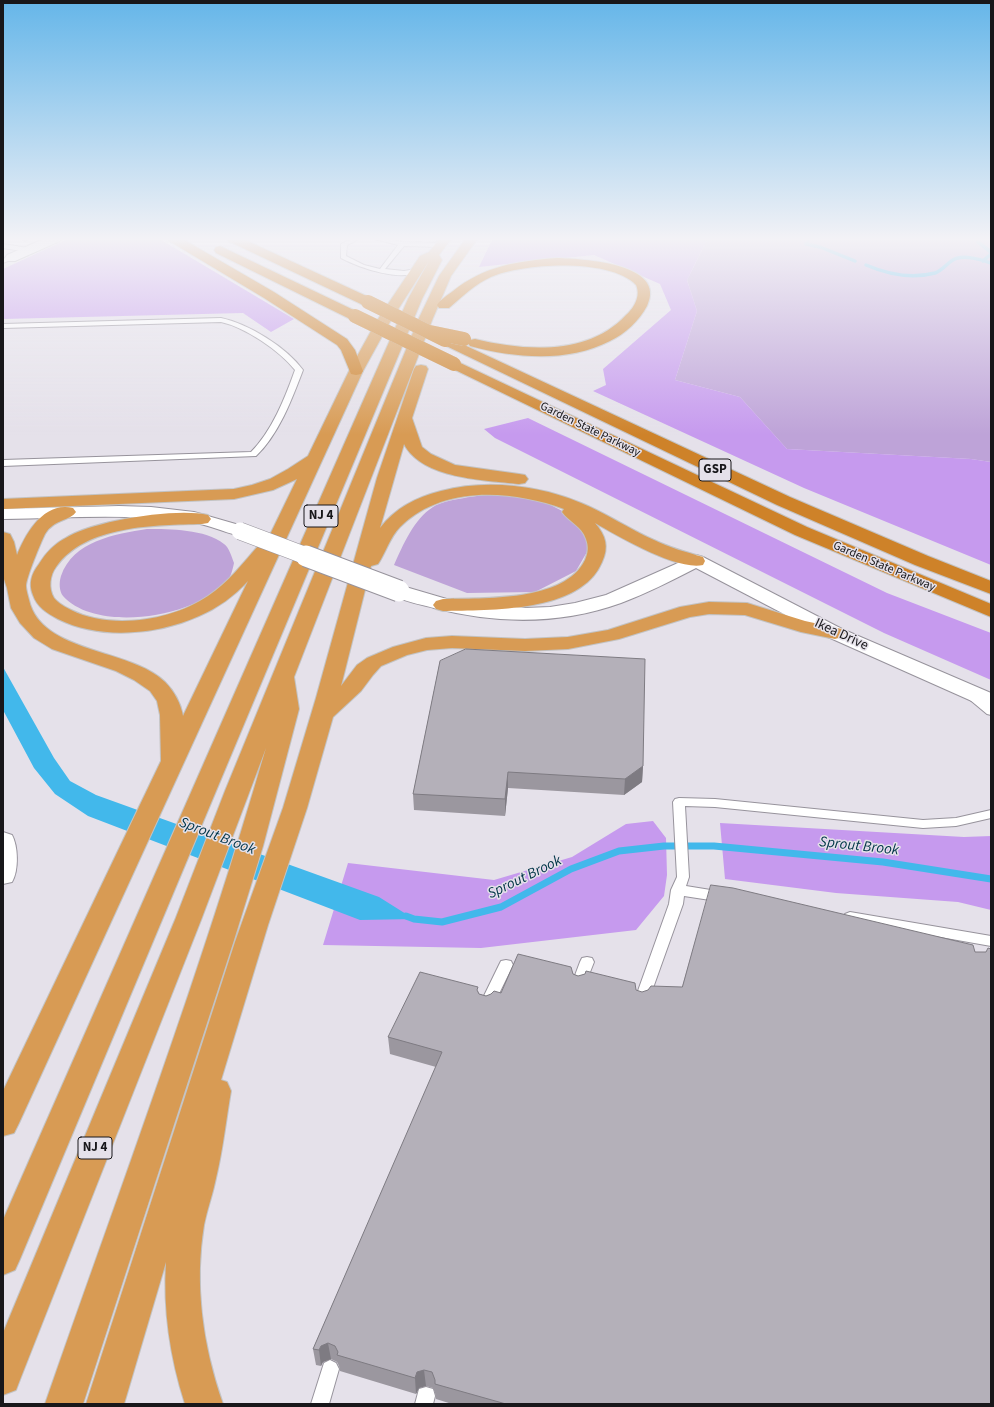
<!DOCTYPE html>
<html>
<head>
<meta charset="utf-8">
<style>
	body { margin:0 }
	#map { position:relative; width:994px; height:1407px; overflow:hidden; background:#e5e1ea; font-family:"Source Sans 3",sans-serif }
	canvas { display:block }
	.frame { position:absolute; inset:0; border:4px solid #18171a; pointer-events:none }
</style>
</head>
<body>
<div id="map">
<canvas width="994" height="1407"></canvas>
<div class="frame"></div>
</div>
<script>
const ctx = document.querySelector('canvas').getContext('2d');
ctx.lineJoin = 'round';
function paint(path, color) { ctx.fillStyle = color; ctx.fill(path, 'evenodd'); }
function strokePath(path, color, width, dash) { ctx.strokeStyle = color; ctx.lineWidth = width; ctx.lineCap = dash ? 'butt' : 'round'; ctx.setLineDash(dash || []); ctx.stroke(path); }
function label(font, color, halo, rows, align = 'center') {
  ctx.font = font + ' "Source Sans 3",sans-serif'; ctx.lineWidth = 3; ctx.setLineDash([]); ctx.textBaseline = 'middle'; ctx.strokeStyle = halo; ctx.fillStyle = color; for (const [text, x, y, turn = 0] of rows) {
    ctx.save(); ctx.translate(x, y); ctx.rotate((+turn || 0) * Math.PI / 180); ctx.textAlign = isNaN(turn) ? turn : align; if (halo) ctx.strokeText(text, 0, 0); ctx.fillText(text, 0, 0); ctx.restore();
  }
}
paint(new Path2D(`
	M708,238H991V462L971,459L787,449L740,397L675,380L697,311L687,280Z
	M496,493L535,497L572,516L591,545L576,571L535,592L467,593L394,565C403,545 414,519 433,507C445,499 480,496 496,493Z
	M147,529C170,529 205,529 224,544C229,547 232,558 234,563C233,568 231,576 228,580C199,617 97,634 63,596C59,591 59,582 61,576C73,541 115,534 147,529Z`), '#bea3d8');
paint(new Path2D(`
	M70,238H158L294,319L271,332L243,313L3,319V269Z
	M495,238H708L687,280L697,311L675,380L740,397L787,449L971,459L991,462V565L804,488L593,391L606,385L603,369L671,310L660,284L594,255L479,267L490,244Z
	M528,418L887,593L991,633V680L884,633L495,438L484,429Z
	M653,821L666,838L667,875L664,896L636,930L481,948L323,945L348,863L494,880L572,857L626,824Z
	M720,823L964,837L991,836V910L958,902L836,893L725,879Z`), '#c69aee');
paint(new Path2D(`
	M3,667L54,758L70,781L96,795L379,897L414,919L360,920L88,816L55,794L34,768L3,710Z`), '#42b8eb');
strokePath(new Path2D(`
	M810,238L806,244L820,247L855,261
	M978,238V242L991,252V254L983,261
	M866,265C887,274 912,279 935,273C941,271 945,266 950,262C960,253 979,259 991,263`), '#42b8eb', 3.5);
strokePath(new Path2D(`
	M406,916L414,919L442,922L501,907L571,869L619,851L664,846H714L883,862L991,879`), '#42b8eb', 7);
const service = new Path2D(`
	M23,238H30L25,241L23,240Z
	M353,238H361L347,245L346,256L364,265L380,269L398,245L375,239L374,238H384L402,242L440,243L443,245L440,247L404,246L385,269L404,271L416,269L419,271C402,283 358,267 341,258V244Z
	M3,244L28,248L31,250L28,252L3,248Z
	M11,256L13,257V259L3,263V259Z
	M221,318C249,324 286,347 303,370C292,399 279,434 256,456L3,466V460L251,452C272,431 285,398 295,370C280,351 245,327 221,322L3,328V324Z
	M973,694L977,695L991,706V715L987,714L969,699L968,697L969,695Z
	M679,798L715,799L923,820L956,818L991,810V818L956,826L923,828L715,807L685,806L689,877L686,886L723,892L728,894L730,897L728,900L723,902L684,896L683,904L648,1002L646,1006L641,1008L636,1006L634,1002L669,904L671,890L677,877L673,802L675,799Z
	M850,912L991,936V946L845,920L843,917L845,914Z
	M587,957L592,958L594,962L583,990L578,992L573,990L571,986L580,962L582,958Z
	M506,960L511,961L513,965L493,1006L491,1010L486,1012L481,1010L479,1006L499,965L501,961Z
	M330,1360L336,1363L339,1369L329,1404H311L324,1363Z
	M426,1387L433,1389L435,1396L433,1404H415L419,1389Z`);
const minor = new Path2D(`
	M46,238H62L60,241L15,261H7L5,258L7,255Z
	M119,506L151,507L194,512L246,527L249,531L246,535L240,536C223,532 207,524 190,522C128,513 65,518 3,519V509Z
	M696,555L703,557L842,629L991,693V708L983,706L828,637L696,568C671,581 647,593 621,603C560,625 496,624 434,608C423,605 395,600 389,591L392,587L399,585L450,600L474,604L525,608L550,607L575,603L606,595Z`);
const tertiary = new Path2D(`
	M3,832L12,835C18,846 19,870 12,882L3,884Z`);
const trunk = new Path2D(`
	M440,238H452L439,255L442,260L422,299L20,1259L15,1270L3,1275V1220L408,299L429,261L390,322L363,371L19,1123L14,1133L3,1136V1091L161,761L160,715L157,701L150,691L134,680L116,671L52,649L34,638L20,623L11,608L7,588L3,576V532L10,534L14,542L17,555C26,533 44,501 73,508L76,512C70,521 54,519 45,534C41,542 26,578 26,586C26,590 28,596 29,600C41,654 131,648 165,682C174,691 181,704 183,716L248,581C234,596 218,608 199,616C157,635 100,640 58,619C47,613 37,607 33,595C28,583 32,573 39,564C46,553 53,545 64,539C91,521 177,507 208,515L211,519L208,523L202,524C156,525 85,525 56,567C50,575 48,588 54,598C58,603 65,607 71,610C111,630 171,621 208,596C228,583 243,563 259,545L266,543L297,479L273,490L234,499L3,509V499L234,489L252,485L270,479L288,469L308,456L349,371L376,322L420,256L429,252Z
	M466,238H478L451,276L433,318L294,677L299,709L263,846L234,940L83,1404H45C121,1186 202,970 266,748L201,920L21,1377L16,1390L3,1395V1333L175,920L225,791L419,318L439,276Z
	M421,365L426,366L428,369L412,418L422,447L431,454L455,465L519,474L525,475L528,479L525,483L519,484C484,480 422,479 404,444L380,528C395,508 417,497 441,491C486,479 538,485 581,503C606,513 629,529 654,540C670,548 686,552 703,557L705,561L703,565C677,571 618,536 595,523C606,536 609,547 602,562C581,613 489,610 443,611L436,609L433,605L436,601L443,599C483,598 565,602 585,560C588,553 589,547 586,539C582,526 569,522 562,512L564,509C511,490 443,485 400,527C390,537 386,552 378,564L371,566L341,686L357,665L367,658L393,647L426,638L452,636L525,639L568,637L608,630L680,607L709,602L747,603L805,621L842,629L845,633L842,637L835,639L801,632L745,615L709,614L690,617L619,639L568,649L525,651L452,648L427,650L407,655L381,666L373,675L361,691L333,717L307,808L268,925L221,1080L227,1082L231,1091C226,1120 223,1149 216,1178C213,1194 207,1209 204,1225C194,1285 203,1347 223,1404H185C170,1357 163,1311 166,1262L124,1404H86L235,942L283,808L316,698L377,478L414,369L416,366Z`);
const motorway = new Path2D(`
	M167,238H181L274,292L347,339L355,350L363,371L361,374L356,375L351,374L341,350L337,345L264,298L169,241Z
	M226,238H241L373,299L375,302L373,305H363L228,241Z
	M220,246L360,313L362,316L360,319L355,320L350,319L216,253L214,250L216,247Z
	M557,258C582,259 668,263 647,306C639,321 625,334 610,341C567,363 515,358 470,346L468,343L470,340L475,339C525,351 588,356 626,315C634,308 641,296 636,285C610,258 524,263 491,277C475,284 462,297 449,308H439L437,305C441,299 448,295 453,291C484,266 518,261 557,258Z
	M445,336L790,497L928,556L991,581V594L915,565L777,505L440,343L438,340L440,337Z
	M454,360L807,527L991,604V617L795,535L449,367L447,364L449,361Z`);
strokePath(service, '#97939c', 2);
strokePath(minor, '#97939c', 2);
strokePath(tertiary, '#97939c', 2);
strokePath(trunk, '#c3c3c3', 2);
strokePath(motorway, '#c3c3c3', 2);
paint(service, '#fff');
paint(minor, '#fff');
paint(tertiary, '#fff');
paint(trunk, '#d89b54');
paint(motorway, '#ce8229');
const minorBridgeFar1 = new Path2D(`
	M240,531L309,557`);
const minorBridge = new Path2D(`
	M306,556L399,591`);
const motorwayBridge = new Path2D(`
	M368,302L445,340
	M355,316L454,364
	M430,332L464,339`);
strokePath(minorBridgeFar1, '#97939c', 18, []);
strokePath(minorBridge, '#97939c', 23, []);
strokePath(motorwayBridge, '#c3c3c3', 14, []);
strokePath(minorBridgeFar1, '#fff', 17);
strokePath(minorBridge, '#fff', 21);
strokePath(motorwayBridge, '#ce8229', 14);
paint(new Path2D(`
	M440,661L643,766L642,782L624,795L508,788L505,816L414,810L413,794Z
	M573,974L578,976L636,990L991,1404H452L436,1399L435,1393L433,1388L426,1386L419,1388L416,1394L340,1371L339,1366L337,1362L331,1359L323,1362L321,1366L316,1365L313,1349L436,1067L390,1054L388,1037L478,991L479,994L486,996Z`), '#9b979f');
paint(new Path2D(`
	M643,766L642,782L624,795L625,779Z
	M508,772V788L505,816V799Z
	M328,1343L331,1359L323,1362L321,1366L319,1350L321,1346Z
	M424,1370L426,1386L419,1388L416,1394L415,1378L417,1372Z`), '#7e7b82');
const building = new Path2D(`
	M466,649L645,659L643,766L625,779L508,772L505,799L413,794L440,661Z
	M711,885L733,888L973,945L975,952H986L988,948L991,949V1404H506L435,1384V1380L432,1372L424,1370L417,1372L415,1378L337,1355L338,1352L335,1346L328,1343L321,1346L319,1350L313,1349L442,1052L388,1037L420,972L478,987L477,990L479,994L486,996L491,994L494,991L501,993L518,954L571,967L573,974L578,976L585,974L586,971L635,983L636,990L642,992L648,990L651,986L682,987Z`);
paint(building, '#b4b0b9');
strokePath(building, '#7e7b82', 1);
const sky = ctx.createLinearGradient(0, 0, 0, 435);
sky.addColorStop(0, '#65b6e9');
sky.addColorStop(0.55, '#f3f2f6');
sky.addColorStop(1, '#f3f2f600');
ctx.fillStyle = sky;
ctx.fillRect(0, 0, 994, 435);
label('12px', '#18171a', '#e5e1ea', [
	["Garden State Parkway",590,430,26],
	["Garden State Parkway",884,567,23]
]);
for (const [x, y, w] of [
	[715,470,32],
	[321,516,34],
	[95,1148,34]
]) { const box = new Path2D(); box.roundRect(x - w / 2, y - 11, w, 22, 3); ctx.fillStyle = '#e5e1ea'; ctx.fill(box); strokePath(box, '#18171a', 1); }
label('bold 13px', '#18171a', null, [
	["GSP",715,470],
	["NJ 4",321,516],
	["NJ 4",95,1148]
]);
label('14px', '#18171a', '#e5e1ea', [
	["Ikea Drive",841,635,25]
]);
label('italic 15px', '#003448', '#e5e1ea', [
	["Sprout Brook",217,837,21],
	["Sprout Brook",859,847,6],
	["Sprout Brook",525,878,-26]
]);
</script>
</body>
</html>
